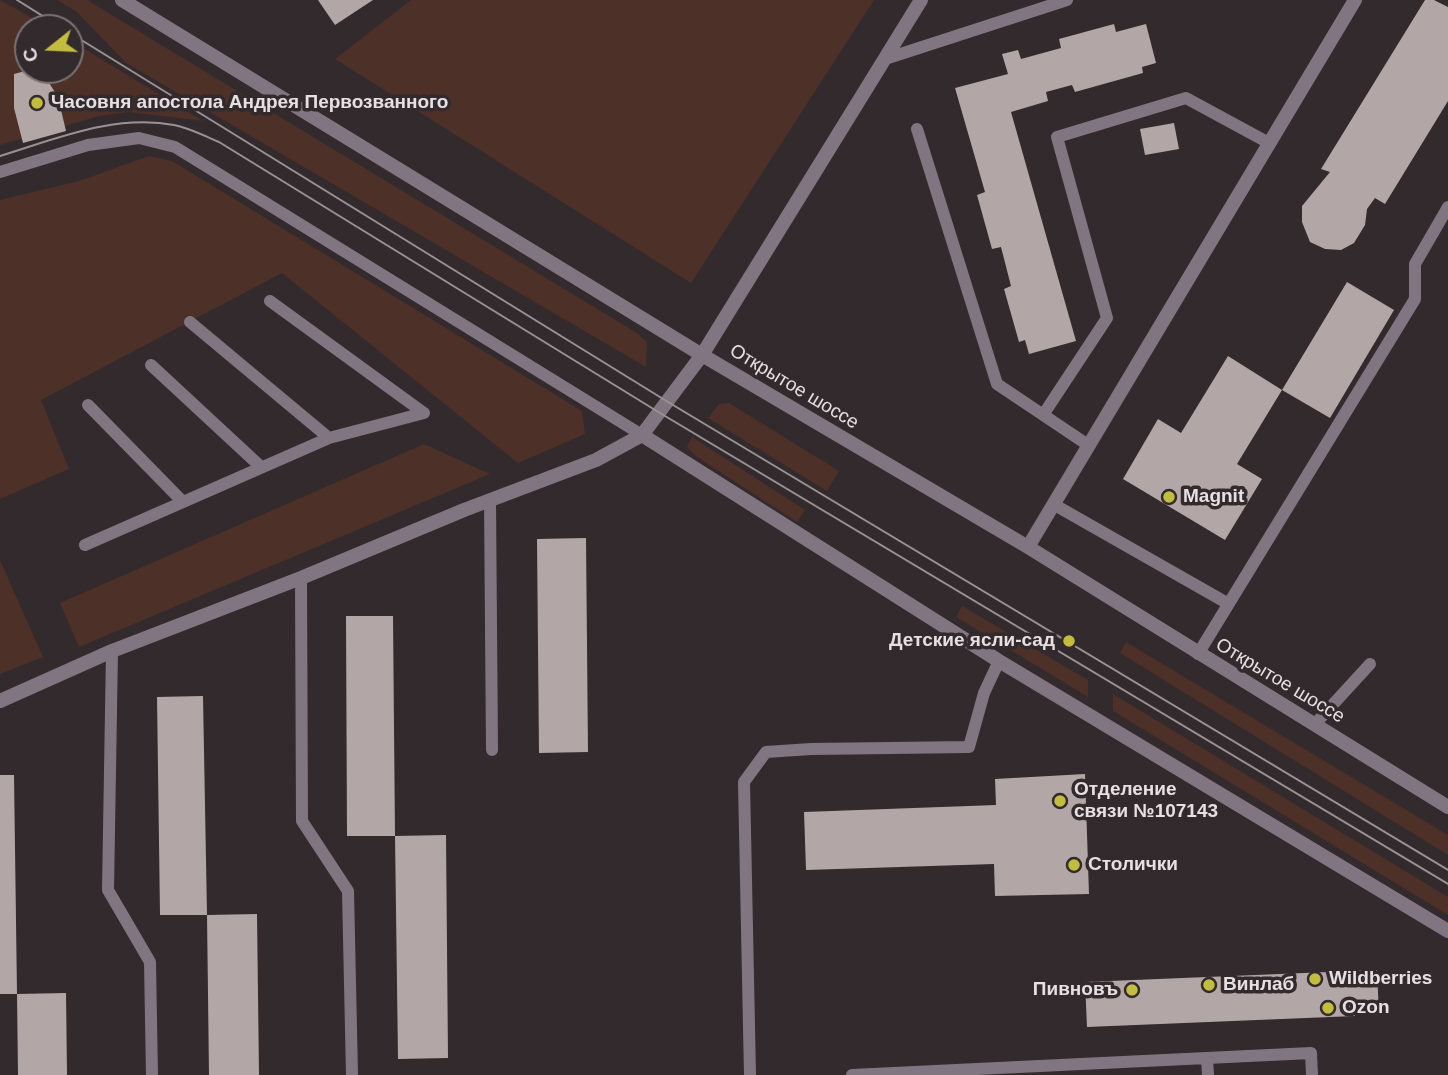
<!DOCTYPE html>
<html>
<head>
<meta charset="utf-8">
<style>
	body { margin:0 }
	#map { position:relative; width:1448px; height:1075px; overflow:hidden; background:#332a2e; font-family:Helvetica,sans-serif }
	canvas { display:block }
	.north { position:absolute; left:14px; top:14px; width:70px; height:70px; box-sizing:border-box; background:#332a2e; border:2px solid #7b7376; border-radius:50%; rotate:252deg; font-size:19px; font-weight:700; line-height:28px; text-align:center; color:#e6e0e3 }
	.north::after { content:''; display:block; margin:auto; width:24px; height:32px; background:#c2bd3f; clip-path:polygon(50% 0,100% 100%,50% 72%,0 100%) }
</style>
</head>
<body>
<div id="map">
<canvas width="1448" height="1075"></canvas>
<div class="north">С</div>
</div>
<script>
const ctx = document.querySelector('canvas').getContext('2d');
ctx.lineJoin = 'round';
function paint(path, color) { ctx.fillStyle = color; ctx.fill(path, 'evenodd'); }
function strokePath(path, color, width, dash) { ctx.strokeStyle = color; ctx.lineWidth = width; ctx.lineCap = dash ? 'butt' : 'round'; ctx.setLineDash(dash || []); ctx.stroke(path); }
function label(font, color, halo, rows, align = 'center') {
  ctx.font = font + ' Helvetica,sans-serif'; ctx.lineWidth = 7; ctx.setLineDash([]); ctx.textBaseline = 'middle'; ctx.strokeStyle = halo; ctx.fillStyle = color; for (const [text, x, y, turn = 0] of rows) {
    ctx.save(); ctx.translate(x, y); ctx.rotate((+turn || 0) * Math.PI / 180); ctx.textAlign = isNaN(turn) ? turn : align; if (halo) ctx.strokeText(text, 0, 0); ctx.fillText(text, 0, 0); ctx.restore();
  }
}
paint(new Path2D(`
	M0,0L50,28H28V70H70V40L203,121L129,112L99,116L0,145Z
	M57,0H87L637,333L647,342L646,367L126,63L77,12Z
	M411,0H874L691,283L335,59Z
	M149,156L172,161L582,411L585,434L518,463L282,273L41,400L69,469L0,499V200L79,181Z
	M729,403L839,471L827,491L708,418L719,404Z
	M692,437L805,510L797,522L697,457L687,447Z
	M424,444L490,474L79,647L60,603Z
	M0,560L43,657L0,674Z
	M962,606L1088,680V697L956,617Z
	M1126,642L1448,835V855L1120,653Z
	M1113,694L1448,897V915L1113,711Z`), '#4d3028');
paint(new Path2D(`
	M318,0H373L335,25Z
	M1425,0H1434L1448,7V101L1385,204L1375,198L1367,209L1365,225L1354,243L1341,250L1325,249L1310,242L1302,222V206L1330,172L1321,169Z
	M1114,24L1116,32L1146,24L1156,63L1142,67L1143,73L1075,92L1072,85L1046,92L1048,101L1011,112L1076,341L1029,354L1025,340L1019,342L1004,289L1011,286L1001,247L992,249L977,195L985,192L955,88L1008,74L1002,54L1018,50L1021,59L1061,48L1059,39Z
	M29,70H41L58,97L66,131L23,143L14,108V74Z
	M1174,123L1179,149L1145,155L1140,129Z
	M1347,282L1394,310L1330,418L1282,390Z
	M1228,356L1282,390L1237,464L1262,479L1225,540L1123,479L1158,419L1181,433Z
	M586,538L588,752L539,753L537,539Z
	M346,616H393L395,836L446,835L448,1058L398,1059L395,836H347Z
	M203,696L207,915L257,914L259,1075H209L207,915H160L157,697Z
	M1085,774L1089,894L995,896L994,864L806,870L804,812L996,805L995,779Z
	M0,775H14L17,994L66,993L67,1075H18L17,994H0Z
	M1377,970L1379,1015L1087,1027L1085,982Z`), '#b3a6a6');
strokePath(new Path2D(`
	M885,59L1067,0
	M917,129L997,384L1088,445
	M0,172L88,145L139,138L175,147L642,435
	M270,301L424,413
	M190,322L329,438
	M151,365L261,467
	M88,405L183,502
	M1043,415L1107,318L1057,137L1186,98L1269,143
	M490,501L492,750
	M1053,504L1227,603
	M85,545L329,438L424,413
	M301,578L302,821L348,891L352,1075
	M112,651L108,890L150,962L152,1075
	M1198,654L1415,299V264L1448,207
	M1315,724L1370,664
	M1207,1058L1208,1075
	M750,1075L744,782L766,752L811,749L969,747L984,693L999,661
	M852,1075L1311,1053L1312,1075`), '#827582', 12);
strokePath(new Path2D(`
	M642,435L999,661L1448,931
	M0,701L112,651L301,578L464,510L596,460L642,435L702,355L122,0`), '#827582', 14);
strokePath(new Path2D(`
	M921,0L702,355L1028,547L1448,807
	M1028,547L1355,0`), '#827582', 14);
strokePath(new Path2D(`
	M17,0L62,28
	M70,33L668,402L1448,870
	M0,156C56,139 114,114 174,125C189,128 205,136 219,142L660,413L1448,884`), '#999295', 2);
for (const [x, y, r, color] of [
	[37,103,7,"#c2bd3f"],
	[1169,497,7,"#c2bd3f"],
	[1069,641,7,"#c2bd3f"],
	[1060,801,7,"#c2bd3f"],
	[1074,865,7,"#c2bd3f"],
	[1315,979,7,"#c2bd3f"],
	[1209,985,7,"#c2bd3f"],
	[1132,990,7,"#c2bd3f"],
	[1328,1008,7,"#c2bd3f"]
]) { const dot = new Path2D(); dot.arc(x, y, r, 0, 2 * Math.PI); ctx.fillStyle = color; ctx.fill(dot); strokePath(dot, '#332a2e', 2.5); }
label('bold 19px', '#e6e0e3', '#332a2e', [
	["Часовня апостола Андрея Первозванного",51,103],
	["Magnit",1183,497],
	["Детские ясли-сад",1055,641,"right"],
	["Отделение",1074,790],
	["связи №107143",1074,812],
	["Столички",1088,865],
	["Wildberries",1329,979],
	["Винлаб",1223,985],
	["Пивновъ",1118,990,"right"],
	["Ozon",1342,1008]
], 'left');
label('19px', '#e6e0e3', '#332a2e', [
	["Открытое шоссе",794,387,31],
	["Открытое шоссе",1280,681,31]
]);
</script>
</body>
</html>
